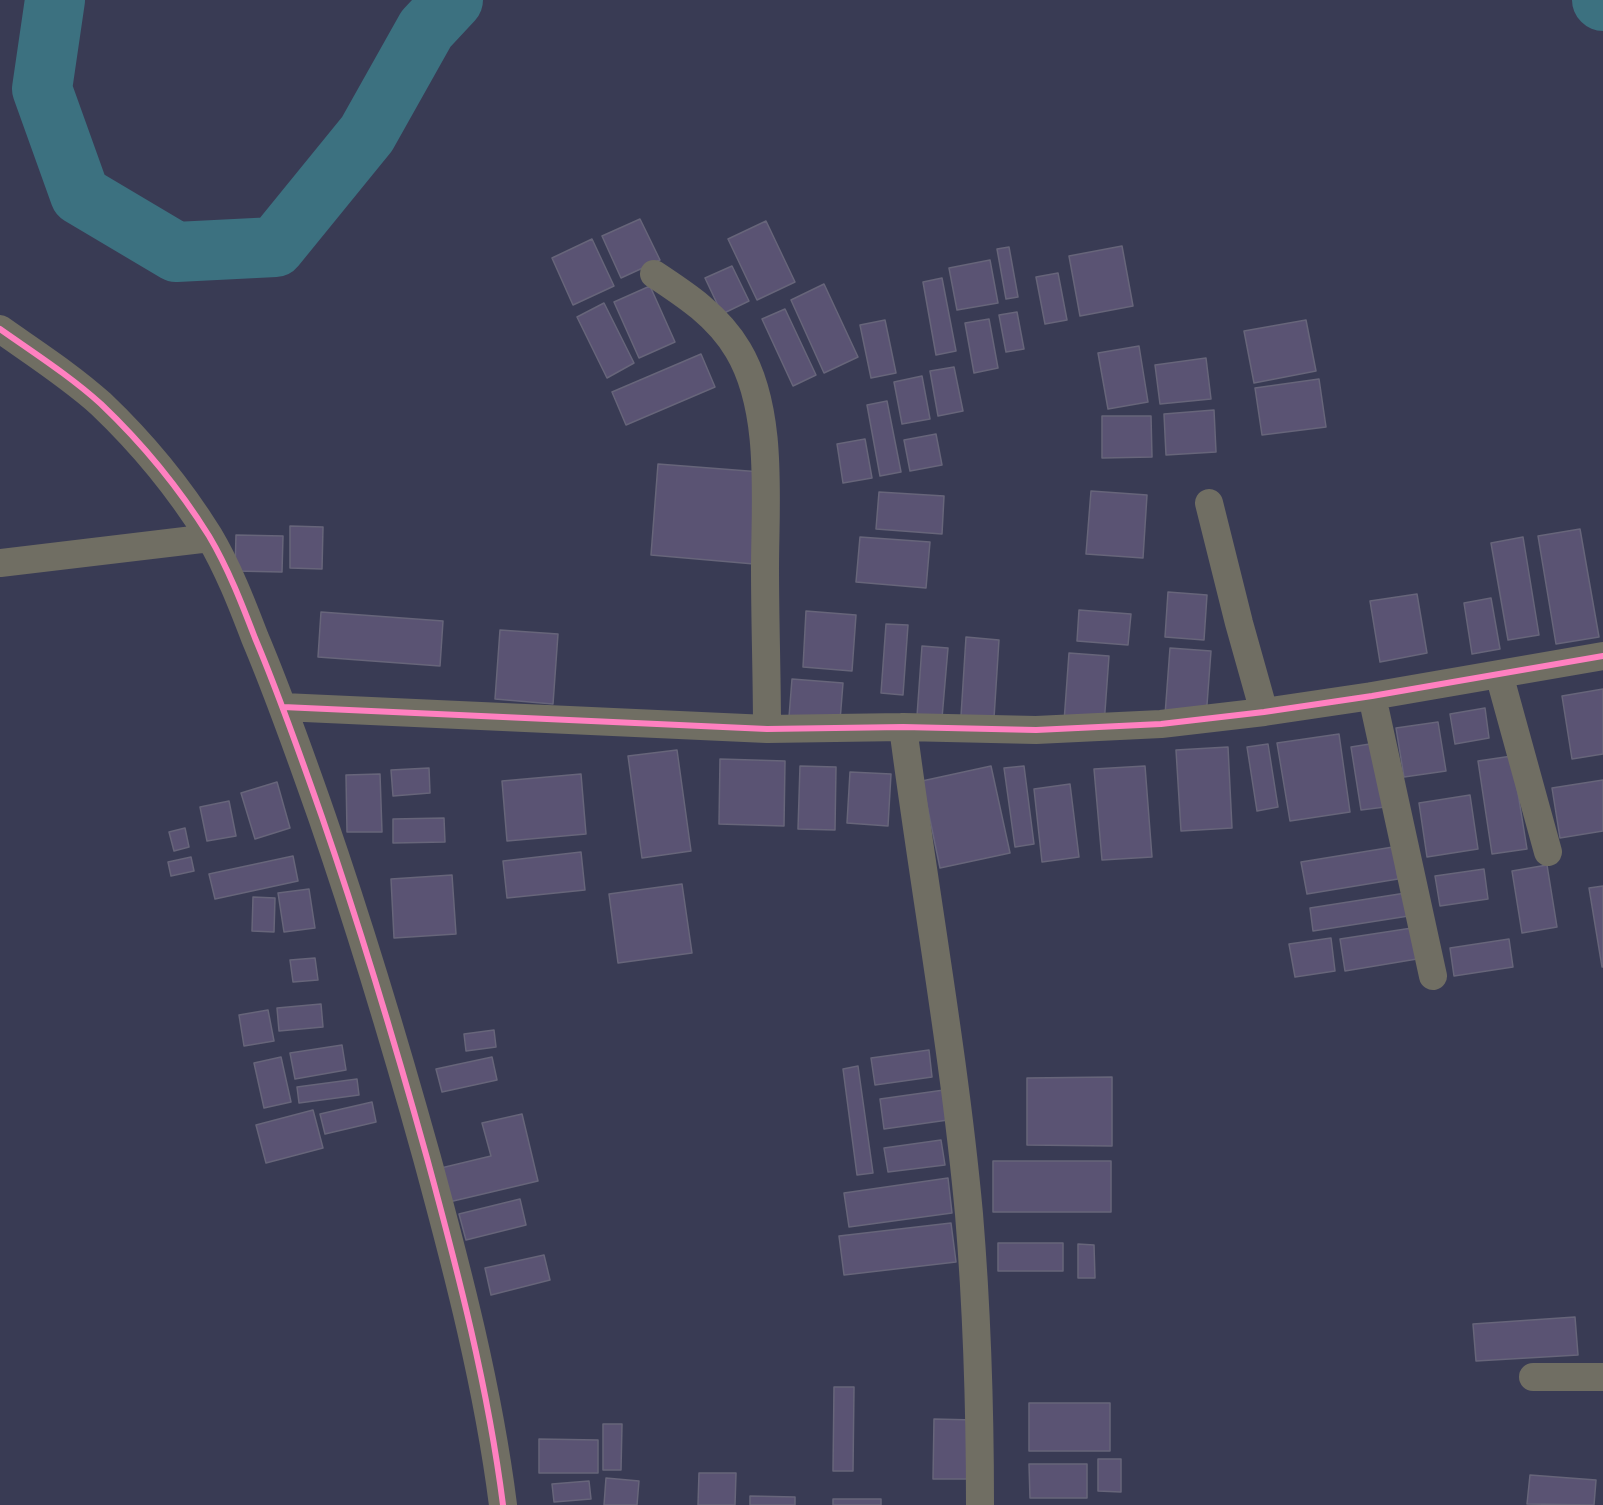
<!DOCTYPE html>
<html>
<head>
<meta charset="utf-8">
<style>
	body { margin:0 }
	canvas { display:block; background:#393b54 }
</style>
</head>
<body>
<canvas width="1603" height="1505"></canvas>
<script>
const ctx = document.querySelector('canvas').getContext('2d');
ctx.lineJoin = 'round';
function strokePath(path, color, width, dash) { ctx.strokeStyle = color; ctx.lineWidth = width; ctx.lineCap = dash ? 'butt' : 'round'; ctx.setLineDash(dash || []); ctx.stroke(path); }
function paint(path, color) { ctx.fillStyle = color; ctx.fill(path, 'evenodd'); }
strokePath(new Path2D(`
	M55,0L42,89L80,195L176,252L275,247L367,134L426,29L453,0
	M1602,0L1603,1`), '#3c7180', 60);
const building = new Path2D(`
	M640,219L660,260L621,278L602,236Z
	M766,221L795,282L757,300L728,239Z
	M592,239L614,286L573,305L552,258Z
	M1122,246L1133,306L1080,316L1069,256Z
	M1009,247L1018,297L1006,299L997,249Z
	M990,260L998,303L957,310L949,268Z
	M732,266L749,301L722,314L705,278Z
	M1058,273L1067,320L1045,324L1036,277Z
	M942,278L956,351L936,355L923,282Z
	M824,284L858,357L824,373L791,300Z
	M650,286L675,342L639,358L614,302Z
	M604,303L634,363L607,378L577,317Z
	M785,309L816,375L793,386L762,319Z
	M1017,312L1024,349L1006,352L999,315Z
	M989,319L998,368L974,373L965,323Z
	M885,320L896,373L871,378L860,325Z
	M1306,320L1316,371L1254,383L1244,331Z
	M1139,346L1148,402L1108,409L1098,353Z
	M701,354L715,387L626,425L612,392Z
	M1206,358L1211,399L1160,404L1155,365Z
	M954,367L963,411L938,416L930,371Z
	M922,376L930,419L902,424L894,382Z
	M1319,379L1326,427L1262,435L1255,388Z
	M887,401L901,472L880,476L867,405Z
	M1214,410L1216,452L1166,455L1164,414Z
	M1102,416H1151L1152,457L1102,458Z
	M936,434L942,465L910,471L904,440Z
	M865,439L872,478L843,483L837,444Z
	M658,464L761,472L754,564L651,555Z
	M1091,491L1147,495L1143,558L1086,554Z
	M879,492L944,496L942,534L876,529Z
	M290,526L323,527L322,569L290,568Z
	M1580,529L1599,637L1556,644L1538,536Z
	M236,535L283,536L282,572L235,571Z
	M860,537L930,542L926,588L856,582Z
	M1523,537L1539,635L1508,640L1491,543Z
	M1168,592L1207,595L1204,640L1165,637Z
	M1417,594L1427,653L1380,662L1370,601Z
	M1491,598L1500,649L1472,654L1464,603Z
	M1079,610L1131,614L1128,645L1077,641Z
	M806,611L856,615L852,671L803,667Z
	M321,612L443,621L440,666L318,657Z
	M886,624L908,625L903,695L881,693Z
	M500,630L558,634L553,704L495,699Z
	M966,637L999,640L994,718L961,716Z
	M922,646L948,648L942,718L917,716Z
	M1170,648L1211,651L1206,718L1165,715Z
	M1069,653L1109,656L1104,725L1064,722Z
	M792,679L843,683L840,721L789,717Z
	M1603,689V754L1572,759L1562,696Z
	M1485,708L1489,738L1455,744L1450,714Z
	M1438,722L1446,771L1404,777L1396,728Z
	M1339,734L1350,812L1290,821L1277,743Z
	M1376,743L1385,807L1361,810L1351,747Z
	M1268,744L1278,807L1257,811L1247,747Z
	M1228,747L1232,828L1181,831L1176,750Z
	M677,750L691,851L642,858L628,756Z
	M1512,756L1527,849L1492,854L1478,761Z
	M720,759L785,761L784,826L719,824Z
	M800,766L836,767L835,830L798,829Z
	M991,766L1010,853L940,868L922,781Z
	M1024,766L1034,844L1015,847L1004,768Z
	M1145,766L1152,857L1102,860L1094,769Z
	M429,768L430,793L393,796L391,770Z
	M850,772L891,774L888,826L847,823Z
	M380,774L382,832H347L346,775Z
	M581,774L586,834L507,841L502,781Z
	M1603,780V831L1560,838L1552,788Z
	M277,782L290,828L255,839L241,793Z
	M1070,784L1079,857L1042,862L1034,789Z
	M1470,795L1478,849L1427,857L1419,803Z
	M229,801L236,836L207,841L200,807Z
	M444,818L445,842L393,843V819Z
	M185,828L189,847L174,851L169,832Z
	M1393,847L1398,879L1307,894L1301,862Z
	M581,852L585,890L507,898L503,861Z
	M293,856L298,881L215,899L209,874Z
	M191,857L194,871L171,876L168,862Z
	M1547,865L1557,927L1522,933L1512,871Z
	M1484,869L1488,899L1440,906L1435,876Z
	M452,875L456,934L394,938L391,879Z
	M682,884L692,953L618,963L609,894Z
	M1603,886V967H1602L1589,888Z
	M309,889L315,928L284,932L278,893Z
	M1412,892L1415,915L1313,931L1310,908Z
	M253,897L275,898L274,932L252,931Z
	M1412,928L1417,959L1345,971L1340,939Z
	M1331,938L1335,971L1295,977L1289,944Z
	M1509,939L1513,967L1454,976L1450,948Z
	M315,958L318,980L293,982L290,960Z
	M321,1004L323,1027L279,1031L277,1008Z
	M268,1010L274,1041L244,1046L239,1015Z
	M494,1030L496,1047L466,1051L464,1034Z
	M342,1045L346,1070L295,1079L290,1053Z
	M929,1050L932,1077L875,1085L871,1058Z
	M281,1057L291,1102L264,1108L254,1063Z
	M492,1057L497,1080L442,1092L436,1069Z
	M858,1066L873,1173L857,1175L843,1069Z
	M1112,1077V1146L1027,1145V1078Z
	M357,1079L359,1095L299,1103L297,1087Z
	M944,1090L948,1120L884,1129L880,1099Z
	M372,1102L376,1122L325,1134L320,1114Z
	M313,1110L323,1148L266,1163L256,1125Z
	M522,1114L538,1181L449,1202L441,1168L491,1156L482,1123Z
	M941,1140L945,1165L888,1172L884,1148Z
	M993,1161H1111V1212H993Z
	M948,1178L952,1213L849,1227L844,1193Z
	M520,1199L526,1225L466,1240L459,1214Z
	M951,1223L956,1262L844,1275L839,1236Z
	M998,1243H1063V1271H998Z
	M1078,1244L1094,1245L1095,1278H1078Z
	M544,1255L550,1280L491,1295L485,1268Z
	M1575,1317L1578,1355L1476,1361L1473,1324Z
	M834,1387H854L853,1471H833Z
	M1029,1403H1110V1451H1029Z
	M934,1419L974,1420L973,1479H933Z
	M603,1424H622L621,1470H603Z
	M539,1439L598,1440V1473H539Z
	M1098,1459H1121V1492L1098,1491Z
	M1029,1464H1087V1498H1030Z
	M699,1473H736L735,1505H698Z
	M1530,1475L1596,1480L1594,1505L1527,1504Z
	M606,1478L639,1481L637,1505H604Z
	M589,1481L591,1499L554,1502L552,1484Z
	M750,1496L795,1497V1505H750Z
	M833,1499H881V1505H833Z`);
paint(building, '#5a5373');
strokePath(building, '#67657a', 1.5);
strokePath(new Path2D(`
	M654,274C686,295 718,316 738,350C774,410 765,501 765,569C765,623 767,676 767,729
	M0,329C34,353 70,376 101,404C142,443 179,488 209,536C228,568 242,604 255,638C280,697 301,757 322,817C361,930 395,1043 427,1158C458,1272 488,1387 503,1505
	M1209,503L1239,623L1264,712
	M0,563L210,538
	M1499,674L1548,852
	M1372,696L1433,976
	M283,707L767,729L903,727L1036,730L1161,724L1264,712L1372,696L1603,656
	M903,727C924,890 954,1051 969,1214C977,1311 980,1408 980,1505
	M1533,1377H1603`), '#706e63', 28);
strokePath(new Path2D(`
	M0,329C34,353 70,376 101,404C142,443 179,488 209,536C228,568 242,604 255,638C280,697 301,757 322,817C361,930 395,1043 427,1158C458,1272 488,1387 503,1505
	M283,707L767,729L903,727L1036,730L1161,724L1264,712L1372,696L1603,656`), '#ff80c0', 6);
</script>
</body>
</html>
